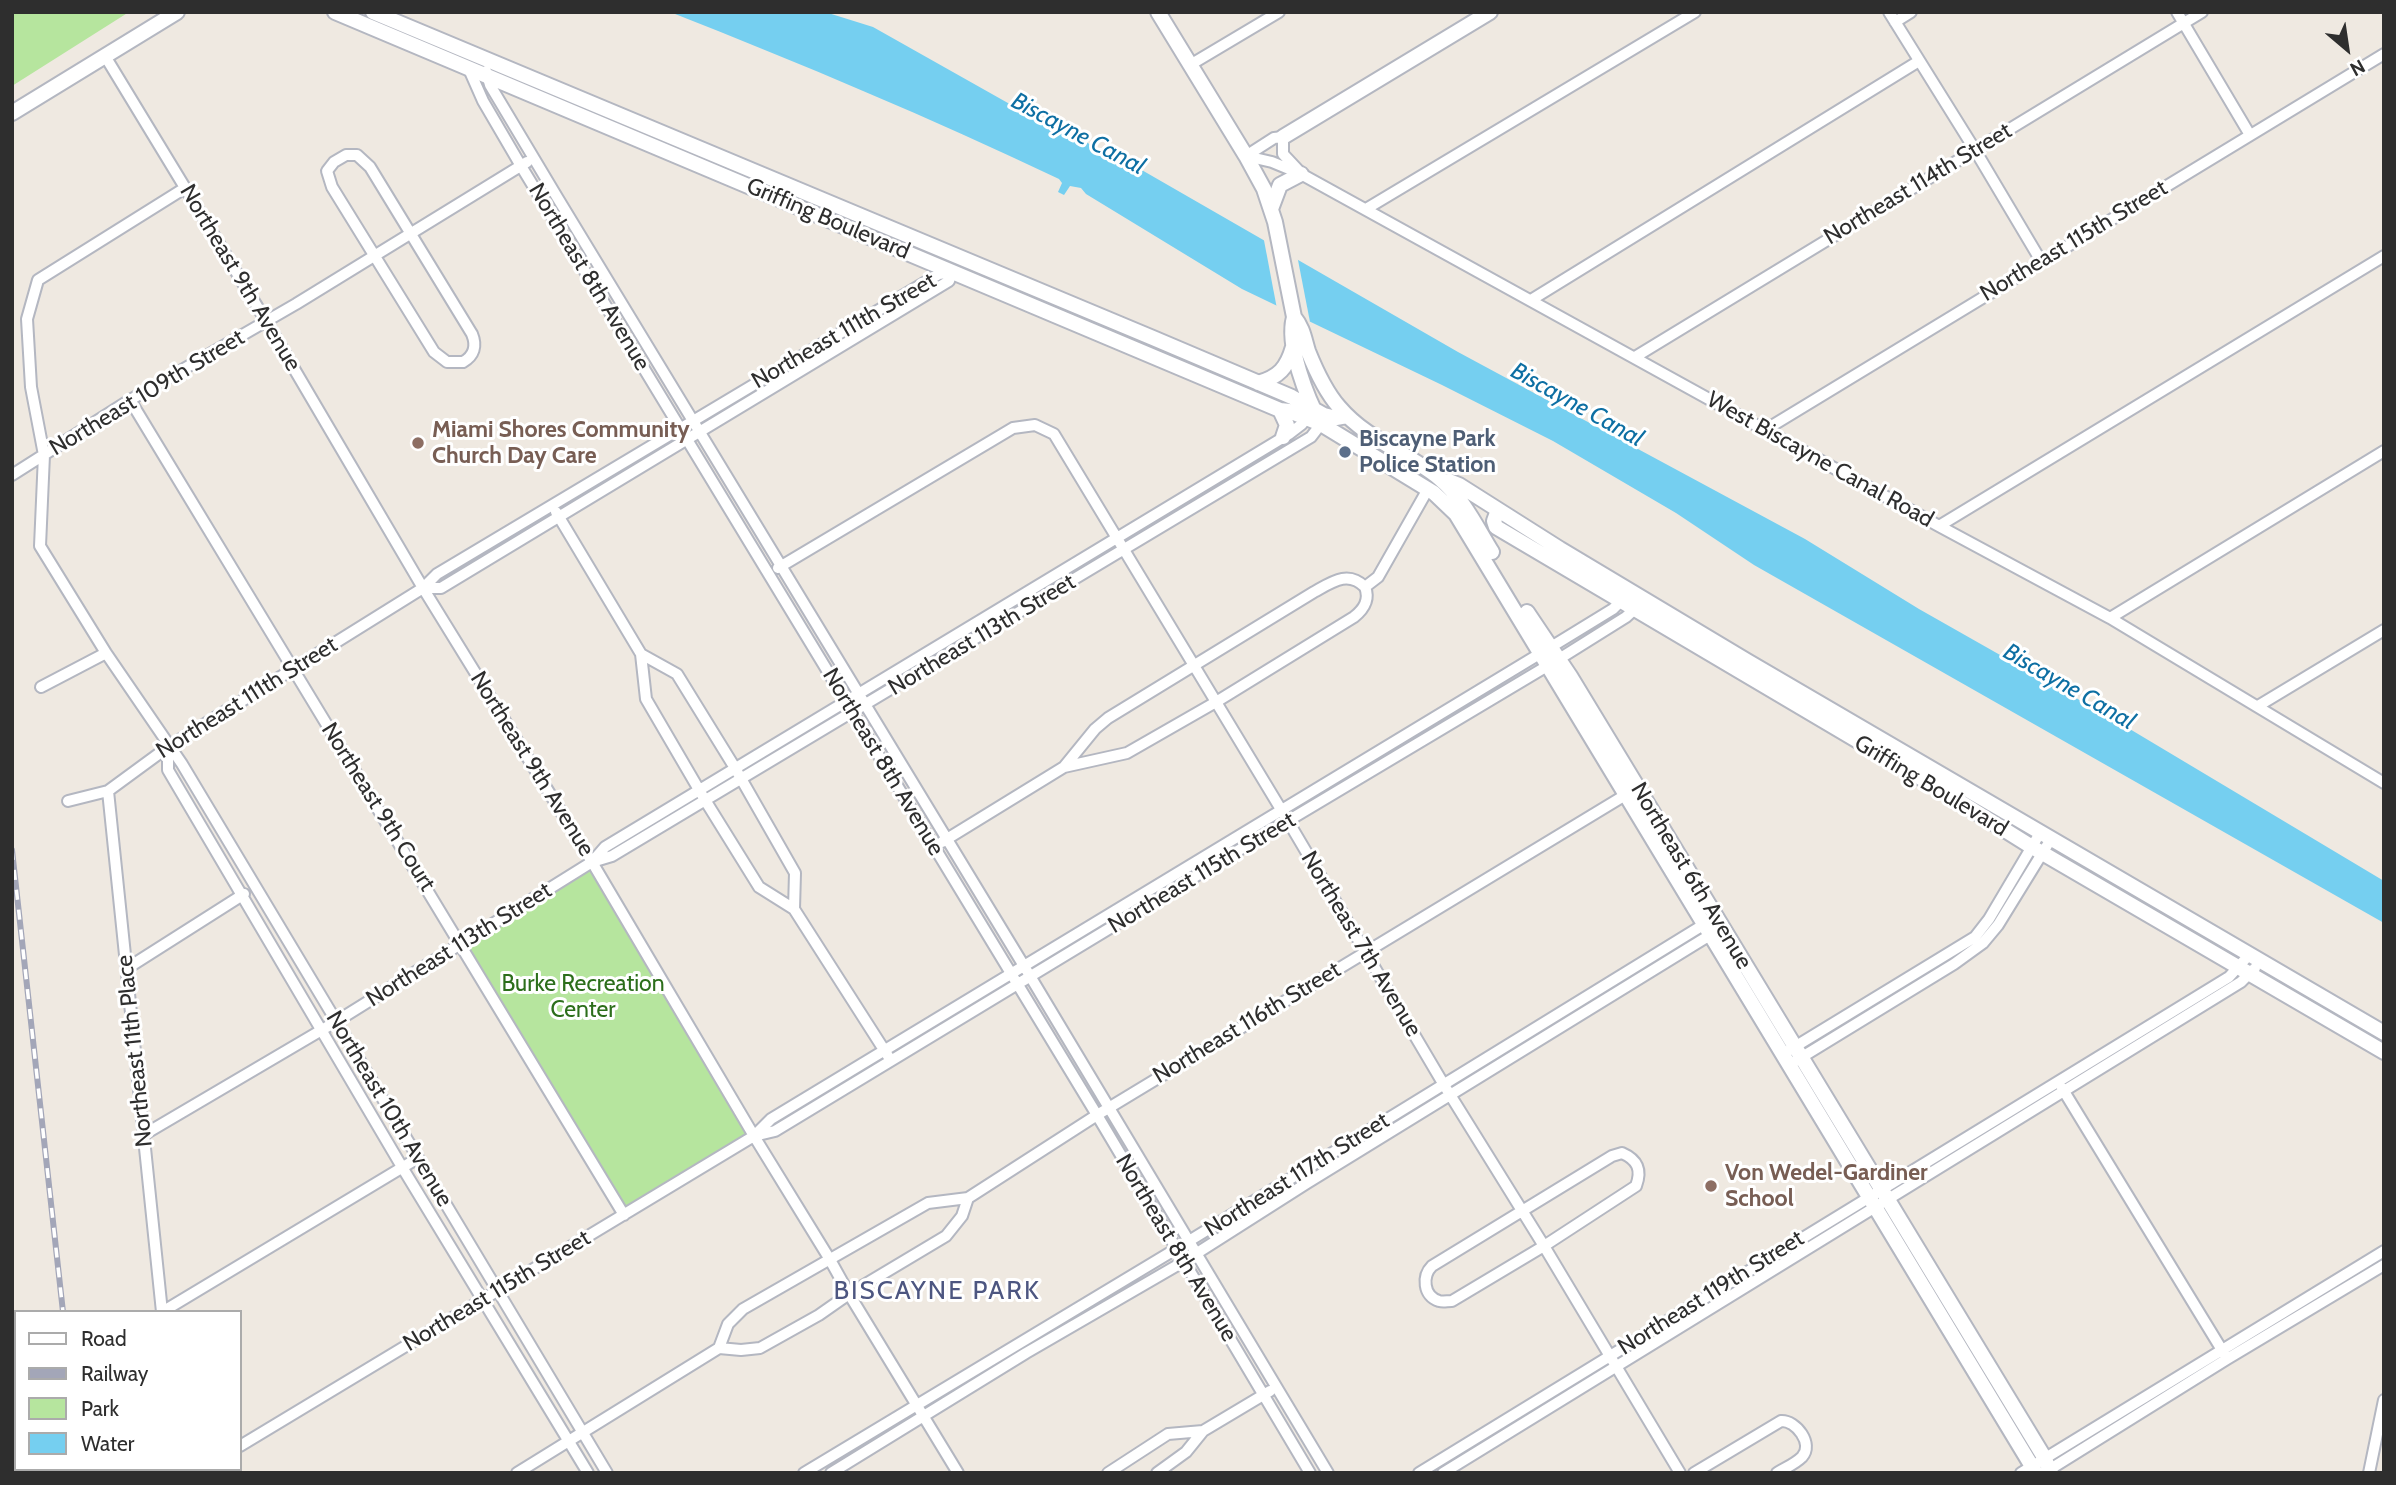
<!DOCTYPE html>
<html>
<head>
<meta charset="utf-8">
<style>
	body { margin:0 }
	#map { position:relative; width:2396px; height:1485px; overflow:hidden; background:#efe9e1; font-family:Cabin,sans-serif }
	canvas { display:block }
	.frame { position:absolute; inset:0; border:14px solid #2e2e2e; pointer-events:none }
	.legend { position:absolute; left:14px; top:1310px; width:228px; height:161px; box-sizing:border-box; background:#fff; border:2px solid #ababab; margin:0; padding:9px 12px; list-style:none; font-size:21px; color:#2e2e2e }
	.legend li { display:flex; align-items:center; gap:14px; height:35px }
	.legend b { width:35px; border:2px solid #ababab }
	.north { position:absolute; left:2312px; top:14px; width:70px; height:70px; -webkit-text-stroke:5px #fff; paint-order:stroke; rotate:151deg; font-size:19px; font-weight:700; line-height:28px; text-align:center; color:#2e2e2e }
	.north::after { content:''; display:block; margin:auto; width:24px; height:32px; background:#2e2e2e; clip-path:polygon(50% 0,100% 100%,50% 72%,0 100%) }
</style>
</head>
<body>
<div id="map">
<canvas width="2396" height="1485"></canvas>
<div class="frame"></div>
<ul class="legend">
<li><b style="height:9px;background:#fff"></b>Road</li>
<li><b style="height:9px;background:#a3a6b8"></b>Railway</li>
<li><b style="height:19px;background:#b6e59e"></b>Park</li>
<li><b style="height:19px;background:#75cff0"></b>Water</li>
</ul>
<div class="north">N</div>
</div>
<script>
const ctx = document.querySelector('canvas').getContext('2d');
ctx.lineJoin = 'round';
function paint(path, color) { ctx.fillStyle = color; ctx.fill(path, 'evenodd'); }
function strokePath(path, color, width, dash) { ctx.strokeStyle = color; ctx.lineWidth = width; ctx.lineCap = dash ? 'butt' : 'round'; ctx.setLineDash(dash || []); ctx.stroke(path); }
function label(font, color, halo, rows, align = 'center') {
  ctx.font = font + ' Cabin,sans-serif'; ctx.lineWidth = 6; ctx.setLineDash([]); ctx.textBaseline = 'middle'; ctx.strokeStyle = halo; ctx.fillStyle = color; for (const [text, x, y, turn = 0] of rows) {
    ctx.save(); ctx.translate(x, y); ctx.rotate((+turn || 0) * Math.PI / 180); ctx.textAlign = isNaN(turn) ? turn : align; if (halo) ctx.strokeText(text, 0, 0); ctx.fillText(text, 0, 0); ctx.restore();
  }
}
paint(new Path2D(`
	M12,12H129L12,86Z
	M592,862L754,1136L624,1215L462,943Z`), '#b6e59e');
paint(new Path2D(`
	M670,12H825L873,27L1015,107L1140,169L1458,352L1805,539L1919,609L2113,719L2384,881V923L1754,565L1676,513L1553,441L1442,385L1242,289L1086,194L1081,188L1070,186L1064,195L1058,192L1062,183L1059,179C931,118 802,64 670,12Z`), '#75cff0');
paint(new Path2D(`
	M1263,235L1297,255L1310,322L1277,309Z`), '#efe9e1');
const street = new Path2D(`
	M1889,12L1975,150L2041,261
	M2177,12L2250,135
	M1895,22L1911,12
	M105,56L266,321L423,588L592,862L754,1136L829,1258L849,1294L958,1473
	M1190,65L1279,12
	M468,67L483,101L521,166L1097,1115L1310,1473
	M486,71L490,85L557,197L1024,966L1328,1473
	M346,155H357L370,167L472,334C477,346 474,356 463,362H447L434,352L332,187L327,171L334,162Z
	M1246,156L1272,162L1301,174L1939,526L2110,618L2384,783
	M1246,156L1274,138L1283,137V154L1298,170
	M185,188L38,280L27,319L31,387L44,455L40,546L106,653L182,764L607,1473
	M1366,209L1695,12
	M1531,300L1919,61
	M1635,357L2202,12
	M130,400C294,672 461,942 624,1215
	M1765,430L2384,54
	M12,475L130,400L296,304L527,162
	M556,512L641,654L646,699L705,800L759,887L794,909L888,1056
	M1939,526L2384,256
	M778,568L1013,428L1035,425L1054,434L1288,821L1444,1085L1544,1246L1680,1473
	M1365,587L1378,577L1428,489
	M2110,618L2384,451
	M641,654L677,674L735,768L795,873L794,909
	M41,687L106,653
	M2258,706L2384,630
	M168,747V770L402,1167L588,1473
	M108,791L162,1312
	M68,801L108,791L168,747L423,588L437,574L939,274L952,272L949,281L441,588H423
	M942,842L1064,767L1095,729L1108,718L1314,592C1332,582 1348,570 1365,587C1370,600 1364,609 1354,617L1216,702L1127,753L1064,767
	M592,862L605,847L1289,434L1302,424L1310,414
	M126,969L244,894
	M1783,1054L1975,937L1989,919L2040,833
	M1789,1065L1954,964L1983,943L1998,925L2051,839
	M2062,1088L2225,1355
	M145,1134L337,1021L592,862L612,856L1311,437L1321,424L1323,417
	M754,1136L775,1131L1224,859L1559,659L1626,617L1639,605
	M1622,1153C1638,1160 1642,1170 1636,1186L1544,1246L1452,1301C1447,1301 1443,1302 1439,1301C1423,1296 1422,1276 1432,1266L1612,1156Z
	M162,1312L418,1158
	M719,1348L728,1324L743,1309L928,1203L968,1198L1097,1115L1632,791
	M240,1446L754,1136L771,1119L1551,647L1613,609L1624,598
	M176,1469V1473
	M196,1473L201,1469
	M517,1473L719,1348L741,1350L760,1348L819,1315L849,1294L946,1236L962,1216L968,1198
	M804,1473L1176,1249L1708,922
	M831,1473L1026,1353L1183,1262L1307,1183L1715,932
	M1108,1473L1168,1434L1203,1431
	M1157,1473L1186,1452L1203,1431L1270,1391
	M1419,1473L2229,977L2249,955
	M1443,1473C1709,1309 1976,1147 2241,982L2255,968
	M1694,1473L1781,1421C1796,1420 1814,1444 1802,1457C1795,1464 1785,1468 1777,1473
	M2021,1473L2384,1251
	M2044,1473L2227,1359L2384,1265
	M2369,1473L2384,1400`);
const secondary = new Path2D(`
	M335,12L1280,410L1289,411L1321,424
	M373,12L1153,338L1292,397L1324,415L1336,418L1347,416
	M1158,12L1246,156L1264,189L1275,222L1294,317C1286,346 1307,398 1321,424L1434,493L1456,514L2036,1473
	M12,113L177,12
	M1283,137L1490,12
	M1271,209L1280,185L1301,174
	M1294,317C1303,328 1304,338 1308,351C1316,371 1325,391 1339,407C1367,440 1407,452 1439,478C1463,498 1476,526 1492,552
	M1258,383C1279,377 1287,368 1293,347
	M1280,410L1287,425L1283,437
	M1449,481L1459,485L1560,549L1747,661L2384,1033
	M1498,510L1494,521L1496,527L1941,790L2032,847L2384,1052
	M1527,612L1570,676L2044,1457L2051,1473`);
strokePath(street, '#b4b7c1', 14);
strokePath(secondary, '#b4b7c1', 18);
strokePath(street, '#fff', 10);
strokePath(secondary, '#fff', 14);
const rail = new Path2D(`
	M12,850L63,1312
	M74,1469L75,1473`);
strokePath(rail, '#a3a6b8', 6);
strokePath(rail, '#fff', 3.5, [10]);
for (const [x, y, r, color] of [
	[418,443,7,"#8d6e63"],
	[1345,452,7,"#5c6f8a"],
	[1711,1186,7,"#8d6e63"]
]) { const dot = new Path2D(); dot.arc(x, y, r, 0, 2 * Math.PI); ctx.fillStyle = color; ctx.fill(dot); strokePath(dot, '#fff', 2.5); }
label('23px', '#2e2e2e', '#fff', [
	["Northeast 114th Street",1918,184,-31],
	["Griffing Boulevard",828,219,23],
	["Northeast 115th Street",2074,241,-31],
	["Northeast 8th Avenue",589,277,59],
	["Northeast 9th Avenue",240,278,59],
	["Northeast 111th Street",844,331,-30],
	["Northeast 109th Street",147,393,-31],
	["West Biscayne Canal Road",1820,460,29],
	["Northeast 113th Street",982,635,-31],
	["Northeast 111th Street",247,698,-32],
	["Northeast 8th Avenue",883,762,59],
	["Northeast 9th Avenue",532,764,58],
	["Griffing Boulevard",1931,786,31],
	["Northeast 9th Court",378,807,58],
	["Northeast 115th Street",1202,873,-31],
	["Northeast 6th Avenue",1691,876,59],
	["Northeast 7th Avenue",1361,944,59],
	["Northeast 113th Street",459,945,-32],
	["Northeast 116th Street",1247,1023,-31],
	["Northeast 11th Place",135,1051,-96],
	["Northeast 10th Avenue",389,1109,59],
	["Northeast 117th Street",1297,1175,-32],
	["Northeast 8th Avenue",1176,1248,59],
	["Northeast 115th Street",497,1291,-31],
	["Northeast 119th Street",1711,1293,-32]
]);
label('bold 23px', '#785e54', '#fff', [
	["Miami Shores Community",432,430],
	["Church Day Care",432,456],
	["Von Wedel-Gardiner",1725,1173],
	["School",1725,1199]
], 'left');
label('bold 23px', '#4e5e75', '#fff', [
	["Biscayne Park",1359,439],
	["Police Station",1359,465]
], 'left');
label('23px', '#2c6e1b', '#fff', [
	["Burke Recreation",583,984],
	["Center",583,1010]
]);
label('italic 24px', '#0d6fa3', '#fff', [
	["Biscayne Canal",1078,134,28],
	["Biscayne Canal",1577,405,29],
	["Biscayne Canal",2069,687,30]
]);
ctx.letterSpacing = '2px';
label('26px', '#4d5680', '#fff', [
	["BISCAYNE PARK",937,1291]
]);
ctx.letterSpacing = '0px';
</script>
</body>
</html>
